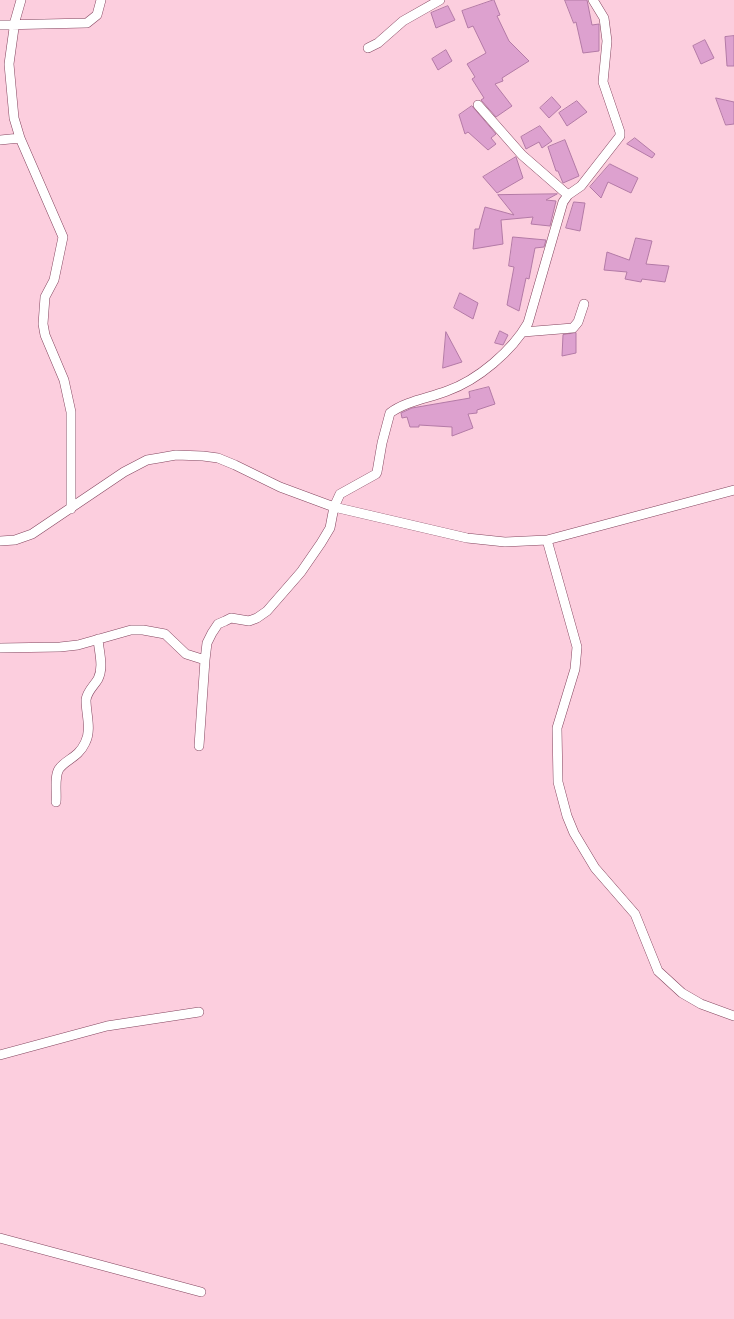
<!DOCTYPE html>
<html>
<head>
<meta charset="utf-8">
<style>
	body { margin:0 }
	canvas { display:block; background:#fccede }
</style>
</head>
<body>
<canvas width="734" height="1319"></canvas>
<script>
const ctx = document.querySelector('canvas').getContext('2d');
ctx.lineJoin = 'round';
function paint(path, color) { ctx.fillStyle = color; ctx.fill(path, 'evenodd'); }
function strokePath(path, color, width, dash) { ctx.strokeStyle = color; ctx.lineWidth = width; ctx.lineCap = dash ? 'butt' : 'round'; ctx.setLineDash(dash || []); ctx.stroke(path); }
const building = new Path2D(`
	M494,0L500,15L497,16L509,41L529,61L502,78L503,81L495,84L512,106L496,117L481,100L484,98L472,79L475,77L467,64L486,53L473,26L468,28L462,11Z
	M565,0H587L592,25L599,24V51L583,53L576,22L574,23Z
	M448,6L455,20L436,28L431,13Z
	M734,36V66H727L725,37Z
	M705,40L714,58L701,64L693,46Z
	M446,50L452,61L438,70L432,59Z
	M552,97L561,107L549,118L540,108Z
	M716,98L734,102V124L726,125Z
	M577,101L587,112L567,126L559,113Z
	M472,106L496,134L491,138L496,144L488,150L468,132L465,134L459,115Z
	M540,126L552,141L542,148L539,142L526,149L521,137Z
	M635,138L655,154L652,158L627,144Z
	M565,140L579,176L563,183L558,171H556L548,147Z
	M516,157L523,178L497,193L483,177Z
	M610,164L638,178L631,193L608,182L601,198L590,187Z
	M557,194L546,200L556,201L550,226L531,224L533,217L501,220L503,244L473,249L475,229H479L485,207L514,215L498,195Z
	M574,202L585,203L580,231L566,228Z
	M513,237L546,240L544,247L535,248L529,279L526,278L519,311L507,305L514,267L509,266Z
	M636,238L652,241L646,264L669,266L665,282L642,279L641,282L625,279L627,272L604,270L607,252L629,260Z
	M460,293L478,303L473,319L454,308Z
	M500,331L508,335L503,345L495,343Z
	M446,332L462,362L443,368Z
	M576,333V353L562,356L563,335Z
	M489,387L495,404L477,410V413L468,414L473,428L452,436V427L419,425V427H410L407,417L402,418L401,413L412,408L470,398L469,392Z`);
paint(building, '#dda1cf');
strokePath(building, '#b37aa6', 1);
const street = new Path2D(`
	M21,0L15,21L9,64L14,118L20,138L63,237L54,280L45,297L43,324L45,335L64,380L71,412V509
	M0,25L87,23L97,15L101,0
	M368,48L378,43L403,21L440,0
	M478,105L522,155L568,195
	M0,140L20,138
	M523,332L573,328L578,322L584,304
	M547,540L577,647L575,669L557,728L558,782L567,816L574,833L595,868L635,914L658,971L682,993L701,1004L734,1016
	M0,541L15,540L32,534L124,472L147,460L159,458L176,455L203,456L218,458L235,465L280,487L334,507L467,538L505,542L547,540L734,490
	M0,648L60,647L78,645L131,630H143L165,634L186,654L205,660
	M199,746L205,660L207,643L212,633L218,624L225,621L231,618L249,621L257,618L267,611L301,572L321,543L330,528L334,507L340,494L376,474L377,472L382,443L390,413C406,401 429,398 447,391C478,380 512,351 528,323L563,202L568,195L581,186L620,136V132L603,82L607,41L604,18L593,0
	M56,802C57,793 54,777 59,769C66,759 78,758 85,743C92,730 86,714 86,700C87,691 94,686 98,679C104,667 99,652 98,639
	M0,1055L107,1026L199,1012
	M0,1238L201,1292`);
strokePath(street, '#84455f', 10);
strokePath(street, '#fff', 9);
</script>
</body>
</html>
